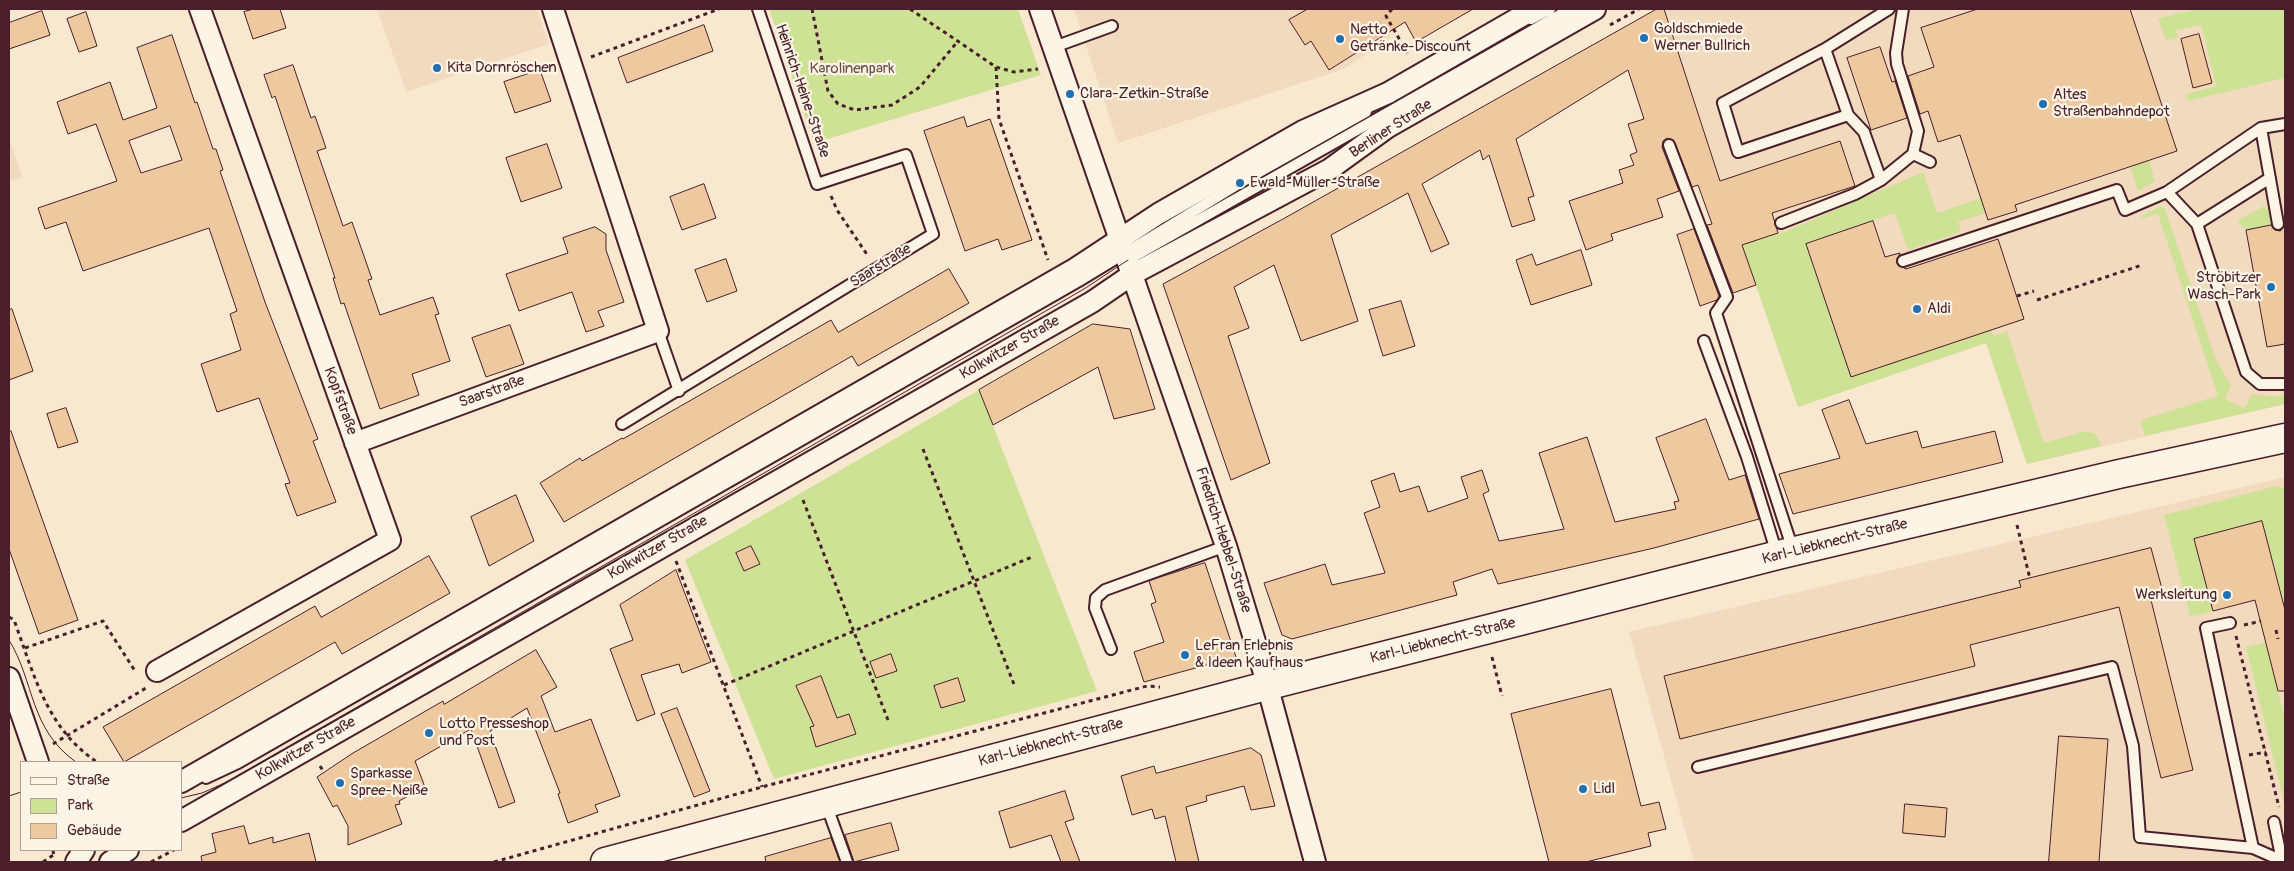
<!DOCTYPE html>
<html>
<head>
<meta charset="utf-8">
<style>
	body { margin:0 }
	#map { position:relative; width:2294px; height:871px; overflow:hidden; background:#f8e8d0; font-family:Pangolin,sans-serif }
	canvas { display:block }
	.frame { position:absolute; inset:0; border:10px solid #4a1f2b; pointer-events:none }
	.legend { position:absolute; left:20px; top:761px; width:162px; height:90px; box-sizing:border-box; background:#fcf5e5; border:1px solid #b59f9b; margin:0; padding:6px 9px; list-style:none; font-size:15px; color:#4a1f2b }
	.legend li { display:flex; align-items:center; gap:10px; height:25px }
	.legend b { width:25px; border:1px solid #b59f9b }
</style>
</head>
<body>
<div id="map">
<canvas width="2294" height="871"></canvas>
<div class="frame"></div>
<ul class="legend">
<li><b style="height:6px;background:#fcf5e5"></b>Straße</li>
<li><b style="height:14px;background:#cee296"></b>Park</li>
<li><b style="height:14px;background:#eec89e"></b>Gebäude</li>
</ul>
</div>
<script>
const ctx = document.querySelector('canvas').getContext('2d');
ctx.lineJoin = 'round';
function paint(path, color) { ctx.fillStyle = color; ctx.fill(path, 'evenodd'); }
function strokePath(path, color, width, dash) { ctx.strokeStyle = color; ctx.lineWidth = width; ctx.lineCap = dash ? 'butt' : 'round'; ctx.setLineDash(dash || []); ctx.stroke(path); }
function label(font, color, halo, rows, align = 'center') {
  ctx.font = font + ' Pangolin,sans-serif'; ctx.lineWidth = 4.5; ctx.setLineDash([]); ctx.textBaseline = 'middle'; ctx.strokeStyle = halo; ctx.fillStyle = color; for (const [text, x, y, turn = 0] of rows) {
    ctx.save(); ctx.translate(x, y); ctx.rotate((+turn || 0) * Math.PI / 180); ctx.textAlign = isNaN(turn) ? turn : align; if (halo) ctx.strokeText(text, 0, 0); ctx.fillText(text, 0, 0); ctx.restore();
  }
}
paint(new Path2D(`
	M377,9H537L549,44L406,92Z
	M1074,9H1374L1391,37L1344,69L1118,143Z
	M1665,9H2197L2158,18L2176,30L2201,24L2216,86L2187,94L2189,101L2285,78V404L2027,464L1986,343L1798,407L1720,181Z
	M9,137L22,177L9,182Z
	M2285,477V862H1694L1629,632Z`), '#f2dabe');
paint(new Path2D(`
	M769,9H1018L1041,75L814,143Z
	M2197,9H2285V78L2189,101L2186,94L2216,86L2201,25L2176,30L2178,38L2166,41L2158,18Z
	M2149,160L2155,181L2138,191L2130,166Z
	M1923,172L1937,213L1981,198L1985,213L1958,222L1961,232L1908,250L1895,213L1806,244L1851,377L1991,330L1994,336L2007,331L2044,443L2086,431L2096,434L2101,446L2027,464L1986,343L1798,407L1742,245L1784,232Z
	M2161,206L2165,209L2216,360L2231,385L2225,399L2245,408L2252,394L2275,397L2285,394V404L2145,436L2141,423L2144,419L2218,396L2158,214L2141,219V216Z
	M2264,206L2269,211L2271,225L2246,230L2237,221Z
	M979,390L1097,691L774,779L685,560Z
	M2277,486L2285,490V609L2262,521L2194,539L2213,611L2190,617L2164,515Z
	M2266,642L2285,719L2284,801L2246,647Z`), '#cee296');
const building = new Path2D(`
	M254,9H280L286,28L253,39L244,12Z
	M1308,9H1473L1416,42L1405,22L1329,70L1311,41L1305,45L1289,20Z
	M1657,9H1664L1720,181L1840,141L1855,186L1772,213L1778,233L1742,245L1756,285L1733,293L1707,225L1712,224L1698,185L1692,187L1675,143L1667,138L1663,141L1662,147L1679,191L1657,199L1663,217L1611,234L1613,240L1586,250L1569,201L1623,183L1619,170L1634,165L1630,155L1637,152L1628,124L1644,119L1628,70L1516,139L1534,196L1528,198L1535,220L1512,227L1489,155L1483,160L1480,150L1422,184L1449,244L1431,252L1408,193L1331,235L1358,321L1301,341L1274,265L1234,287L1249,328L1228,336L1270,463L1231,480L1163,284L1283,219Z
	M1978,9H2130L2177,151L2015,205L2017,211L1988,220L1960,135L1938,142L1928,111L1920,114L1908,76L1934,67L1921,28Z
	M42,11L50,35L9,49V23Z
	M86,12L97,46L79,52L67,19Z
	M704,25L713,51L627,83L618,58Z
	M2199,34L2212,83L2193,88L2181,39Z
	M172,35L195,103L197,102L213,149H216L223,170L220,171L265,302L318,439L313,441L336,502L297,516L285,484L290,483L259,398L217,412L201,364L241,350L230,314L237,311L209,228L83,271L66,222L45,229L38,208L117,181L96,124L68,134L57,102L110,82L123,120L157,108L137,48ZM170,126L182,160L141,173L129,141Z
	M1880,47L1892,82L1895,81L1907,118L1871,130L1847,58Z
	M293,65L311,118L315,116L326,148L317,151L343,226L352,222L372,279L368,280L380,315L433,297L439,314L435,315L450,361L412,374L419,395L380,409L344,303L341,304L333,278H335L275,96L272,98L264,75Z
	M540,70L551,101L515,113L504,82Z
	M964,117L967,127L990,119L1032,240L1002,250L998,239L965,251L924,131Z
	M547,144L562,188L521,202L506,158Z
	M704,184L716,218L682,230L670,197Z
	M1873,221L1885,257L1900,253L1897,264L1906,269L1998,239L2024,319L1851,377L1806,244Z
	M2285,222V344L2267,347L2246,230L2271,225L2275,230L2280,231Z
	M595,227L606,234V250L624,302L598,311L604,326L586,332L572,292L519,311L506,274L568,253L563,238Z
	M1694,229L1719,296L1717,300L1700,306L1677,235Z
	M1581,250L1592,285L1531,305L1516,260L1532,254L1536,265Z
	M726,259L737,291L707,302L695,270Z
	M949,269L969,303L858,366L852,356L564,522L540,483L580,458L582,461L622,438L623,439L831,320L838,332Z
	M1401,301L1415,346L1383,356L1369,310Z
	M12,309L33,371L9,380V310Z
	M1093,324L1130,329L1155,409L1114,419L1098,367L993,425L979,390Z
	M510,325L524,364L486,377L472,338Z
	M1849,400L1866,444L1917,431L1922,448L1995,431L2003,462L1793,514L1779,474L1840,458L1822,410Z
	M66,408L78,442L58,448L47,414Z
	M1706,419L1729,480L1745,475L1759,519L1654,548L1498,584L1492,569L1453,582L1457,595L1292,639L1282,635L1264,583L1325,564L1332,585L1385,573L1364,513L1380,507L1371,481L1394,473L1400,492L1419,486L1428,512L1468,498L1461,477L1482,470L1489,491L1483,494L1499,541L1564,529L1539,453L1587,437L1615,522L1676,509L1674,502L1679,501L1656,438Z
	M11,431L78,620L39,634L9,549V432Z
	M516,495L534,541L489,566L471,517Z
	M2262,521L2285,610V691H2278L2255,600L2213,611L2194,539Z
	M751,546L760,564L744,571L736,553Z
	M2151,548L2164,596L2151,600L2193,770L2161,778L2119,607L1970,645L1975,666L1680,739L1664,676L2021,587L2019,581Z
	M429,556L450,593L342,654L335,642L124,762L103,727L315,606L321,617Z
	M1205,563L1236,657L1144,682L1134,652L1164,642L1151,604L1156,602L1149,581Z
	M676,570L711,662L682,673L679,664L641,675L655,714L637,721L610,649L633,640L620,605Z
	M536,650L557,687L541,696L555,732L591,719L620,796L595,805L598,812L568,823L558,794L560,793L527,708L490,731L515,802L499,808L471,729L415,761L425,787L399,801L400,804L395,805L402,824L348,845V826L337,805L333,807L317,777L353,753L443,701L444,704Z
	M891,654L897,671L876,678L870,662Z
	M821,676L837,718L849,714L856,734L816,747L810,727L814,726L796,686Z
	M958,678L965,701L941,708L934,686Z
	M1611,689L1641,806L1659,802L1666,829L1648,833L1651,846L1586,862H1549L1511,714Z
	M677,708L710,791L694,797L661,714Z
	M2059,736L2108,739L2099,862H2049Z
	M1251,748L1261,755L1275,806L1251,810L1244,786L1206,796L1207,801L1186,807L1199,862H1176L1165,816L1155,819L1152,809L1132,815L1121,776L1154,766L1156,773Z
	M1065,791L1074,819L1065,822L1080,862H1061L1051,835L1010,848L999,812Z
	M1905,804L1947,808L1945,837L1903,833Z
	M891,823L899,850L854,862L845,835Z
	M244,826L249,844L273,837V843L309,833L316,862H202L201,856L216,852L212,834Z
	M831,838L840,862H766L765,857Z`);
paint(building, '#eec89e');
strokePath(building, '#4a1f2b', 1);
const lane = new Path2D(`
	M1531,19L1550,9
	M1054,47L1112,26
	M1825,49L1723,103L1738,152L1848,115
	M2261,128L2278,224
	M1669,145L1727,297L1716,313L1793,550
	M1913,154L1930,162
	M1881,180L1864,132L1848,115L1825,49L1889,9
	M2167,192L2197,224L2246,372L2260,384H2285
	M1781,223L1855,194L1881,180L1913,154L1918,131L1897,64L1896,53L1903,9
	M2197,224L2270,178
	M1128,260L1570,9
	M1903,261L2117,190L2125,210L2167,192L2261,128L2285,124
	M658,331L679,391
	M1704,341L1747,457L1777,554
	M622,424L933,234L906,155L817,184L758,9
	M2230,623L2206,628L2253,848
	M1111,649L1095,608L1096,598L1105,590L1226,546
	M1698,767L2112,667L2133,746L2140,837L2253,848L2285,862
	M206,778L238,763L1079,281L1240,183L1366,112
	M826,804L847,862
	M2274,822L2282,861`);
const street = new Path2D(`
	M1040,9L1226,546L1259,655L1315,862
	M355,443L658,331L553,9
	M157,671L390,540L200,9
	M9,678L38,762
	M181,782L1073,270L1158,214L1303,131L1388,93L1534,9
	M181,821L1092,302L1133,274L1330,169L1388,127L1595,9
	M76,862L84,850
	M110,862L128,850`);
const secondary = new Path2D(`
	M605,862L1266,686L1778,555L2119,474L2285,438`);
strokePath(lane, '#4a1f2b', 14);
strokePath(street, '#4a1f2b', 24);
strokePath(secondary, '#4a1f2b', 31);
strokePath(new Path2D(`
	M812,9L828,91L838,104L855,110L892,105L920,87L958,41
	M910,9L996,67L1014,72L1038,69
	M1392,9L1386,16L1409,56
	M1610,25L1639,9
	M591,57L719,9
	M996,67L999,119L1048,260
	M831,196L837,210L868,256
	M2017,296L2034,291
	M2037,300L2142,265
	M923,449L1015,687
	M803,500L888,720
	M2017,525L2030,579
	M676,561L762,787
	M9,617L14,620C34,674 46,728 97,762
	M2244,625L2261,621
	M2276,630L2278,639
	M2236,636L2279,807
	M25,648L103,621L135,671
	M1492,657L1502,696
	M724,685L1032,557
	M53,744L146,688
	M2249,755L2266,752
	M320,766L324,772
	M53,850L54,857
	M43,862L55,854
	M151,862L174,850
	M494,862L762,787L1147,686L1160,687`), '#4a1f2b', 3, [4, 4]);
strokePath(lane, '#fcf5e5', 10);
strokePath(street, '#fcf5e5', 20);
strokePath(secondary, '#fcf5e5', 28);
strokePath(new Path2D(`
	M9,640C35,682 29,729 76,762
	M9,796L21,792
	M181,798L202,793L227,782L1084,289L1128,260`), '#4a1f2b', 1);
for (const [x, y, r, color] of [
	[1644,38,5,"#1f6fb2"],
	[1340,39,5,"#1f6fb2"],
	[437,68,5,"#1f6fb2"],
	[1070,94,5,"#1f6fb2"],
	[2043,104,5,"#1f6fb2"],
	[1240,183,5,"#1f6fb2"],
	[2271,287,5,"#1f6fb2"],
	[1917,309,5,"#1f6fb2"],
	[2227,595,5,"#1f6fb2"],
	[1185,655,5,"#1f6fb2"],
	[429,733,5,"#1f6fb2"],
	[340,783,5,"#1f6fb2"],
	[1583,789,5,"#1f6fb2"]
]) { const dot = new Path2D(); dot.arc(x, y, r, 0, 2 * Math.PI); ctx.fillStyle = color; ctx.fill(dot); strokePath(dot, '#fcf5e5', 2); }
label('15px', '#4a1f2b', '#fcf5e5', [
	["Goldschmiede",1654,29],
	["Werner Bullrich",1654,46],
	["Netto",1350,30],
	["Getränke-Discount",1350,47],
	["Kita Dornröschen",447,68],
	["Clara-Zetkin-Straße",1080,94],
	["Altes",2053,95],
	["Straßenbahndepot",2053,112],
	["Ewald-Müller-Straße",1250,183],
	["Ströbitzer",2261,278,"right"],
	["Wasch-Park",2261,295,"right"],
	["Aldi",1927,309],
	["Werksleitung",2217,595,"right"],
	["LeFran Erlebnis",1195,646],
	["& Ideen Kaufhaus",1195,663],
	["Lotto Presseshop",439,724],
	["und Post",439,741],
	["Sparkasse",350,774],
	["Spree-Neiße",350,791],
	["Lidl",1593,789]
], 'left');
label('15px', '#6b5046', '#fcf5e5', [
	["Karolinenpark",852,69]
]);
label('15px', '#4a1f2b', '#fcf5e5', [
	["Heinrich-Heine-Straße",802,91,71],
	["Berliner Straße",1391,129,-33],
	["Saarstraße",881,266,-32],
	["Kolkwitzer Straße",1010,348,-30],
	["Saarstraße",492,392,-20],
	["Kopfstraße",340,401,70],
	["Friedrich-Hebbel-Straße",1223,540,72],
	["Karl-Liebknecht-Straße",1835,542,-14],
	["Kolkwitzer Straße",658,548,-30],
	["Karl-Liebknecht-Straße",1443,641,-14],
	["Karl-Liebknecht-Straße",1051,743,-15],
	["Kolkwitzer Straße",306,749,-30]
]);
</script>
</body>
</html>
